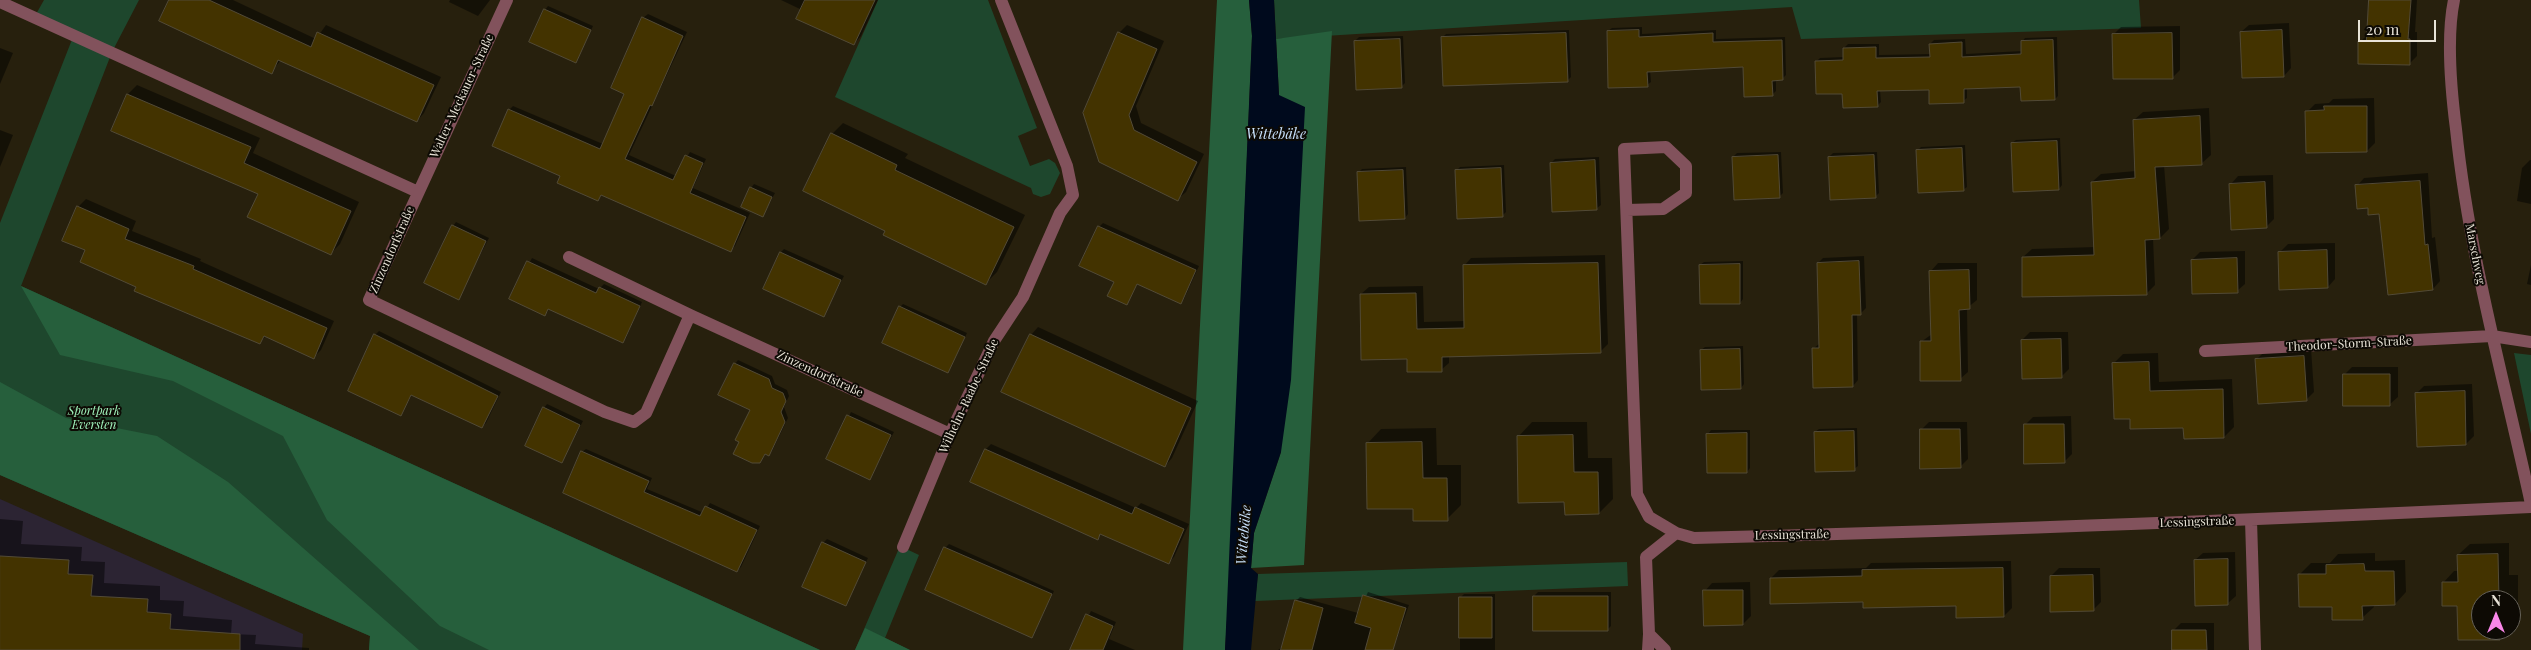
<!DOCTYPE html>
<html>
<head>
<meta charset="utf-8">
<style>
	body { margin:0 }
	#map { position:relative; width:2531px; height:650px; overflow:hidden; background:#27200d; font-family:"Playfair Display",serif }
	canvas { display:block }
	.north { position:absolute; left:2471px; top:590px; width:50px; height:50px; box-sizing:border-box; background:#0d0a04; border:1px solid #656158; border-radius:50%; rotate:0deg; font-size:14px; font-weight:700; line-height:20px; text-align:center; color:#e8e3d7 }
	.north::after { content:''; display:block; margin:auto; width:18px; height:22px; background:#f987e8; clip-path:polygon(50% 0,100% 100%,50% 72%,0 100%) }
	.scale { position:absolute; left:2358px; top:20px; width:78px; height:22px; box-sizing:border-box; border:2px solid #e8e3d7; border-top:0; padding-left:6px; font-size:15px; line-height:18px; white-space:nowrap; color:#e8e3d7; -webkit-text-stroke:4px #0d0a04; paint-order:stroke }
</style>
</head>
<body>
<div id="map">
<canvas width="2531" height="650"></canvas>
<div class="north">N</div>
<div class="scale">20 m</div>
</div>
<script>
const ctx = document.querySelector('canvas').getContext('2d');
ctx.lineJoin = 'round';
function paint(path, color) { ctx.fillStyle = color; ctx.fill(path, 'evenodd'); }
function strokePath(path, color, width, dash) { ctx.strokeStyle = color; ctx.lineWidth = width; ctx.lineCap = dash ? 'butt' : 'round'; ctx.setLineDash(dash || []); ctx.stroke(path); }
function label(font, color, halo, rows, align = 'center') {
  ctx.font = font + ' "Playfair Display",serif'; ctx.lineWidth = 4; ctx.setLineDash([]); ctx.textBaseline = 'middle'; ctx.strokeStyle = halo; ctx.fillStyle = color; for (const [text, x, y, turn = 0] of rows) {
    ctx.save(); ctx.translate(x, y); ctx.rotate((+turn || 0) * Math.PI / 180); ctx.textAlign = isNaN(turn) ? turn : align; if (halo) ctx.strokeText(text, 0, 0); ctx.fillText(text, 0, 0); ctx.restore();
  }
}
paint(new Path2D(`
	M0,499L303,634L302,650H0Z`), '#2c2433');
paint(new Path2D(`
	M44,0H139L112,52L21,286L820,650H369L370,636L0,475V223L73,37L35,16Z
	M878,0H988L1037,128L1018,136L1030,166L1049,159L1055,163L1060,173L1050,194L1041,197L1033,194L1031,188L835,97Z
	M1274,0H2139L2141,28L1801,39L1792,7L1276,39Z
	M2514,353L2531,355V434Z
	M900,546L919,555L885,638L910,650H855Z
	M1627,562L1628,586L1255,601L1258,574Z`), '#1e472d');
paint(new Path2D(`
	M1217,0H1249L1252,36L1229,590L1225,650H1183Z
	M1332,31L1304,565L1251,568L1254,533L1281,452L1279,95L1276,39Z
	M21,286L820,650H489L440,626L327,520L283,436L173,381L60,355Z
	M0,382L66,418L157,436L228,482L419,650H369L370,636L0,475Z
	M865,628L910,650H855Z`), '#265f3c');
paint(new Path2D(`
	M1249,0H1274L1279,95L1305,107L1291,380L1281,452L1254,533L1251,568L1258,574L1251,650H1225L1252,36Z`), '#000a1d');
paint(new Path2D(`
	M171,0H233L316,39L326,25L441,77L424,113L417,121L281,60L271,72Z
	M450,0H490L478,16L449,2Z
	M781,0H878L861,36L854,44L802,10Z
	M2370,0H2417L2415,32H2417V56L2410,63L2360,42L2367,35Z
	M548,6L593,26L576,62L545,10Z
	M648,14L687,32L629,155L676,176L690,152L706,159L693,188L750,213L735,246L731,250L603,194L598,200L562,176L509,110L513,106L603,144L626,93L643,18Z
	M2289,23L2291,68L2284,76L2241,32L2249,25Z
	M1127,25L1164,41L1136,106L1141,123L1204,154L1186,192L1178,199L1100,161L1119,33Z
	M2180,26V70L2173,77L2113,35L2121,27Z
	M1642,27V34L1716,30V39L1785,37L1786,75L1782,79H1776V91L1772,95L1744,66L1650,70L1651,82L1647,85L1608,31L1612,28Z
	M1569,30L1571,77L1567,81L1442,38L1446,34Z
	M1403,36L1405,83L1401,87L1355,41L1359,37Z
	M2057,37L2058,96L2055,99L2021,86L1967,88V98L1963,101L1930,88L1880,90L1881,102L1877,106L1844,92L1816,62L1820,58L1844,57V48L1848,44H1879V55L1931,54L1930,44L1934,40L1965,39L1966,54L2022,51V42L2025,38Z
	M0,48L13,53L0,84Z
	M137,85L260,138L253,153L359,202L340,244L330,254L260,194L113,130L128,94Z
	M2374,98L2375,143L2367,151L2307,112L2315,104L2329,103L2333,99Z
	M2209,108L2211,155L2202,163L2164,165L2169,229L2160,238H2153L2155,285L2146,294L2023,257L2032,249L2095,247L2092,182L2101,174L2136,171L2134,120L2143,112Z
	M843,123L908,154L905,158L1025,215L997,272L986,283L886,230L832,134Z
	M0,130L13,135L0,167Z
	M2060,138L2062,185L2059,189L2012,143L2016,140Z
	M1965,145L1967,187L1963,190L1917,151L1921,147Z
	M1781,152L1783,193L1779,197L1733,157L1737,153Z
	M1877,152L1879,193L1875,197L1829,157L1833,153Z
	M1599,157L1601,205L1597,208L1553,210L1551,163L1555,159Z
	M2530,160H2531V204L2517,201L2522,168Z
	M1504,165L1506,212L1502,216L1456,171L1460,167Z
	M1406,167L1408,214L1405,218L1358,173L1362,169Z
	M2428,173L2432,238L2435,237L2440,281L2433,289L2380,213L2357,186L2364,178Z
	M2273,175L2274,219L2266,227L2231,184L2238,176Z
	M754,184L775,193L763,215L751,188Z
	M86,199L136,221L132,231L201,259L200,261L334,321L321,350L313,358L266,336L260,342L137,286L87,250L78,207Z
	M456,222L489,238L458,298L453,226Z
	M1103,223L1199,266L1184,299L1180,302L1138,283L1126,304L1099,227Z
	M2335,243V279L2328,287L2280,252L2288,244Z
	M784,249L844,276L824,315L781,252Z
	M2245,251V284L2237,291L2192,260L2200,252Z
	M1605,255L1608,344L1600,352L1449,355V363L1441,370L1408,358L1361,294L1369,287L1423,286L1424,322L1465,321L1464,266L1471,258Z
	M1864,256L1866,308L1860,314H1857L1858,380L1853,386L1813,349L1820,343L1818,263L1823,258Z
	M532,258L599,289L604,284L642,302L626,338L622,342L550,308L545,315L510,299Z
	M1743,261V299L1740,303L1700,265L1704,262Z
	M1938,263H1977V300L1967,308L1968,372L1960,379L1921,342L1932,334L1931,271Z
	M2531,265V285L2527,284Z
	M903,304L967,333L948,372L900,307Z
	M1038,327L1198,401L1172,458L1165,466L1031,335Z
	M379,331L501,392L486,423L482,427L412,395L401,414L375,335Z
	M2030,332H2068L2069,369L2061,377L2022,340Z
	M1743,346L1744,384L1741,388L1701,350L1705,347Z
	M2311,348L2314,392L2306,400L2256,360L2264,352Z
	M2158,353L2159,382L2232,379L2234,427L2224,437L2184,426L2131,418L2113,364L2123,354Z
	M738,360L772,376L775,384L787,390L789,396L784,407L788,418L772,451L768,454L766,453L760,462L741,441L751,409L735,364Z
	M2352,367H2398V397L2390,404L2344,375Z
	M2472,384L2474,436L2466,444L2416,394L2424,386Z
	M547,404L583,421L562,462L544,408Z
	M851,412L894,432L870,478L828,459Z
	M2071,416L2072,454L2064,462L2025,425L2033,417Z
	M1532,422H1587L1588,458H1612L1613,499L1599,513L1566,501L1518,437Z
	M1929,422H1967L1968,459L1960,467L1921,430Z
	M1436,428L1437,465H1461V505L1447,519L1414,508L1367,444L1381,429Z
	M1857,428L1858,466L1854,469L1815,432L1819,429Z
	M1711,430H1750V468L1747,472L1708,434Z
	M991,444L1136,508L1141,503L1189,524L1174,557L1169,562L1102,533L1097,538L971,481L986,449Z
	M586,449L652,478L647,489L704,513L710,503L760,526L741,567L737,571L582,452Z
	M0,519L23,521L21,544L82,547L81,561L105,562L104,583L160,586V600L184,601L183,616L232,620L231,634L256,635L255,644L309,648V650H0Z
	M827,539L868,558L845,605L823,543Z
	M2509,543V575H2518V611L2511,618V600H2481V630H2507L2499,638L2459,639L2458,605L2443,583L2454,571H2459L2458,555L2470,544Z
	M949,544L1054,591L1032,637L945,548Z
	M2235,552L2236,596L2228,603L2195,560L2203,553Z
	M2375,553V561L2405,560L2406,592L2395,604H2373L2374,607L2362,618L2333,606L2299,575L2311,563H2330L2338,554Z
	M2011,561L2012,608L2004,616L1957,604L1864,601L1771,578L1779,570L1866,568L1871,563Z
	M2059,568H2100L2101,602L2093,610L2051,576Z
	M1750,582L1751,616L1743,624L1705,591L1712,583Z
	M1368,592L1409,605L1393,650H1278L1284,646L1296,601L1300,597L1358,613Z
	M1538,592H1611V626L1607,630L1534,596Z
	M1464,594H1495V650H1460V598Z
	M1091,611L1116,622L1109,639L1135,650H1072Z
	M2181,623H2214V650H2173V631Z`), '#0007');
const building = new Path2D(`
	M169,0H209L311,47L317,32L434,85L417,122L278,60L272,74L159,21Z
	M805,0H875L854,45L796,19Z
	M2369,0H2411L2408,39H2410V65L2358,64V41H2366Z
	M544,9L591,30L576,63L529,42Z
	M642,17L683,36L652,106L650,105L625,159L673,180L685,155L703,163L690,193L746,217L731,252L601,195L598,201L557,183L560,176L492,146L508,109L600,149L624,94L611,88Z
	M1639,30V37L1713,33V42L1782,40L1783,80L1772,81L1773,96L1744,97L1743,67L1647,72L1648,87L1608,88L1607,31Z
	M2282,30L2284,77L2242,78L2240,32Z
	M1118,32L1157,49L1129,115L1134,130L1197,162L1178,201L1099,162L1083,113Z
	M1566,33L1568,82L1443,86L1441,37Z
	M2172,33L2173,79H2113L2112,34Z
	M1400,39L1402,88L1356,90L1354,41Z
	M2053,40L2055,100L2021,101L2020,87L1964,89V103L1929,104V90L1877,91L1878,107L1843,108L1842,94H1816L1815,61L1843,60V48L1876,47V58L1930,57L1929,44L1962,42V57L2021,54V41Z
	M127,94L251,147L244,163L351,211L331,255L247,217L258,194L111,131Z
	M2324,106H2367V152L2306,153L2305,111L2324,110Z
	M2200,116L2202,165L2155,167L2160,239L2145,240L2147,295L2022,297V257L2094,255L2091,182L2135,178L2133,120Z
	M831,133L897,165L895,170L1014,227L986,285L883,235L885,231L803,191Z
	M2057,141L2059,190L2013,192L2011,143Z
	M1962,148L1964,191L1918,193L1916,150Z
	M1778,155L1780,198L1734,200L1732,157Z
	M1874,155L1876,198L1830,200L1828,157Z
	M1595,160L1597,210L1552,212L1550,163Z
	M1501,168L1503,217L1457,219L1455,170Z
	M1403,170L1405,219L1359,221L1357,172Z
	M2420,181L2425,245L2428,244L2433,290L2388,295L2379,214L2368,215V208L2357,209L2355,185Z
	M2265,182L2267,228L2231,230L2229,184Z
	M750,187L772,197L763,217L741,207Z
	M77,206L129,229L125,239L194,266L193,269L327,328L314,359L264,336L260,344L134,291L136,287L80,262L85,250L62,241Z
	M452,225L486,241L459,300L424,283Z
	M1098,226L1196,270L1181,304L1137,284L1127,305L1107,296L1114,282L1079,266Z
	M2327,250L2328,288L2279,290L2278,252Z
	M780,252L841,280L824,317L763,289Z
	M2237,258L2238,293L2192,294L2191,260Z
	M527,261L596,293L599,287L640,306L623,343L548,309L545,316L509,299Z
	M1859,261L1861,315H1852L1853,387L1813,388L1812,348H1819L1817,263Z
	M1598,263L1601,353L1442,357V372H1407V359L1361,360L1360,294L1416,293L1417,329L1464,328L1463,265Z
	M1740,264V304H1700L1699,265Z
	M1969,270L1970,309L1959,310L1961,381H1920V341H1931L1929,271Z
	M899,306L965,337L948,373L882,343Z
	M374,334L498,396L482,428L411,395L401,416L348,391Z
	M1030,334L1191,408L1165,467L1001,392Z
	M2061,339L2062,378L2022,379L2021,340Z
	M1740,349L1741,389L1701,390L1700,350Z
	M2304,356L2307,401L2258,404L2255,359Z
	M2149,362L2150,391L2223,389L2224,438L2184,439L2183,428L2130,429V419H2114L2112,363Z
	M734,363L769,379L772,388L783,393L786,401L781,412L785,422L769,456L765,454L760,463H752L733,454L739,442L735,440L750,410L718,395Z
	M2343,374H2390V406H2343Z
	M2465,391L2466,445L2417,447L2415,393Z
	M543,407L580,425L562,463L525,446Z
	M847,415L891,435L870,480L826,459Z
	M2024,424H2064L2065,463L2024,464Z
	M1920,429H1960L1961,468L1920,469Z
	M1854,431L1855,471L1815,472L1814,432Z
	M1747,433V473H1707L1706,434Z
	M1573,435L1574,472H1598L1599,514L1565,515L1564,502L1518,503L1517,436Z
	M1422,442L1423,478H1447L1448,521H1413V509H1367L1366,443Z
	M985,449L1132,514L1135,507L1184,529L1169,564L1100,534L1098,540L970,482Z
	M581,451L649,481L644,492L700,516L705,506L757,530L737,572L563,493Z
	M822,542L866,562L846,606L802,587Z
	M944,547L1052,594L1032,638L925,590Z
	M2498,554L2499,600H2481V630H2499L2500,640H2458L2457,606H2442V582H2458L2457,555Z
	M0,556L69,560L68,574L93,575L91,596L148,599L147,612L171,614L170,629L240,634V650H0Z
	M2228,559V605L2195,606L2194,560Z
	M2364,564L2365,571H2394L2395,605L2362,606L2363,620H2332V607H2299L2298,574H2326V565Z
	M2003,568L2004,617L1956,618V606L1863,608V602L1770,604V578L1862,576V570Z
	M2093,575L2094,611L2050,612V576Z
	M1703,590H1743V625L1704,626Z
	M1363,595L1406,608L1393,650H1365L1371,628L1355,623Z
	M1533,596H1608V631H1533Z
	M1459,597H1492V638H1459Z
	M1295,600L1323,608L1312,650H1281Z
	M1086,614L1113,626L1103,650H1070Z
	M2172,630H2206L2207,650H2172Z`);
paint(building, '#433300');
strokePath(building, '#524a36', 1);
strokePath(new Path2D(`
	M507,0L369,300L605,412L634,422L646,413L690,315L569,257
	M2454,0C2446,38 2451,90 2456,129C2469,256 2504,379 2531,504
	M0,2L418,192
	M1627,210L1663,209L1686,193V166L1666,147L1624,149L1637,494L1649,517L1676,533L1694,538C1973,531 2252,520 2531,507
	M690,315L950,434
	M2205,351L2492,336L2531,342
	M2251,520L2255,650
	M903,547L950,434L994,341L1023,297L1060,213L1073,195L1067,166L1001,0
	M1649,634L1665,650
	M1648,650L1649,634L1646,557L1676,533`), '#82525c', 12);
label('12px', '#e8e3d7', '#0d0a04', [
	["Walter-Meckauer-Straße",462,96,-65],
	["Zinzendorfstraße",392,250,-66],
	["Marschweg",2475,254,79],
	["Theodor-Storm-Straße",2349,344,-3],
	["Zinzendorfstraße",820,374,25],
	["Wilhelm-Raabe-Straße",969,396,-65],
	["Lessingstraße",2197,522,-2],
	["Lessingstraße",1792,535,-1]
]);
label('italic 12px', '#a1f5bd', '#0d0a04', [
	["Sportpark",94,411],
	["Eversten",94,425]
]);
label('italic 14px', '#c9e2fd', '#0d0a04', [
	["Wittebäke",1276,135],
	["Wittebäke",1244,535,-85]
]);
</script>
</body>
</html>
